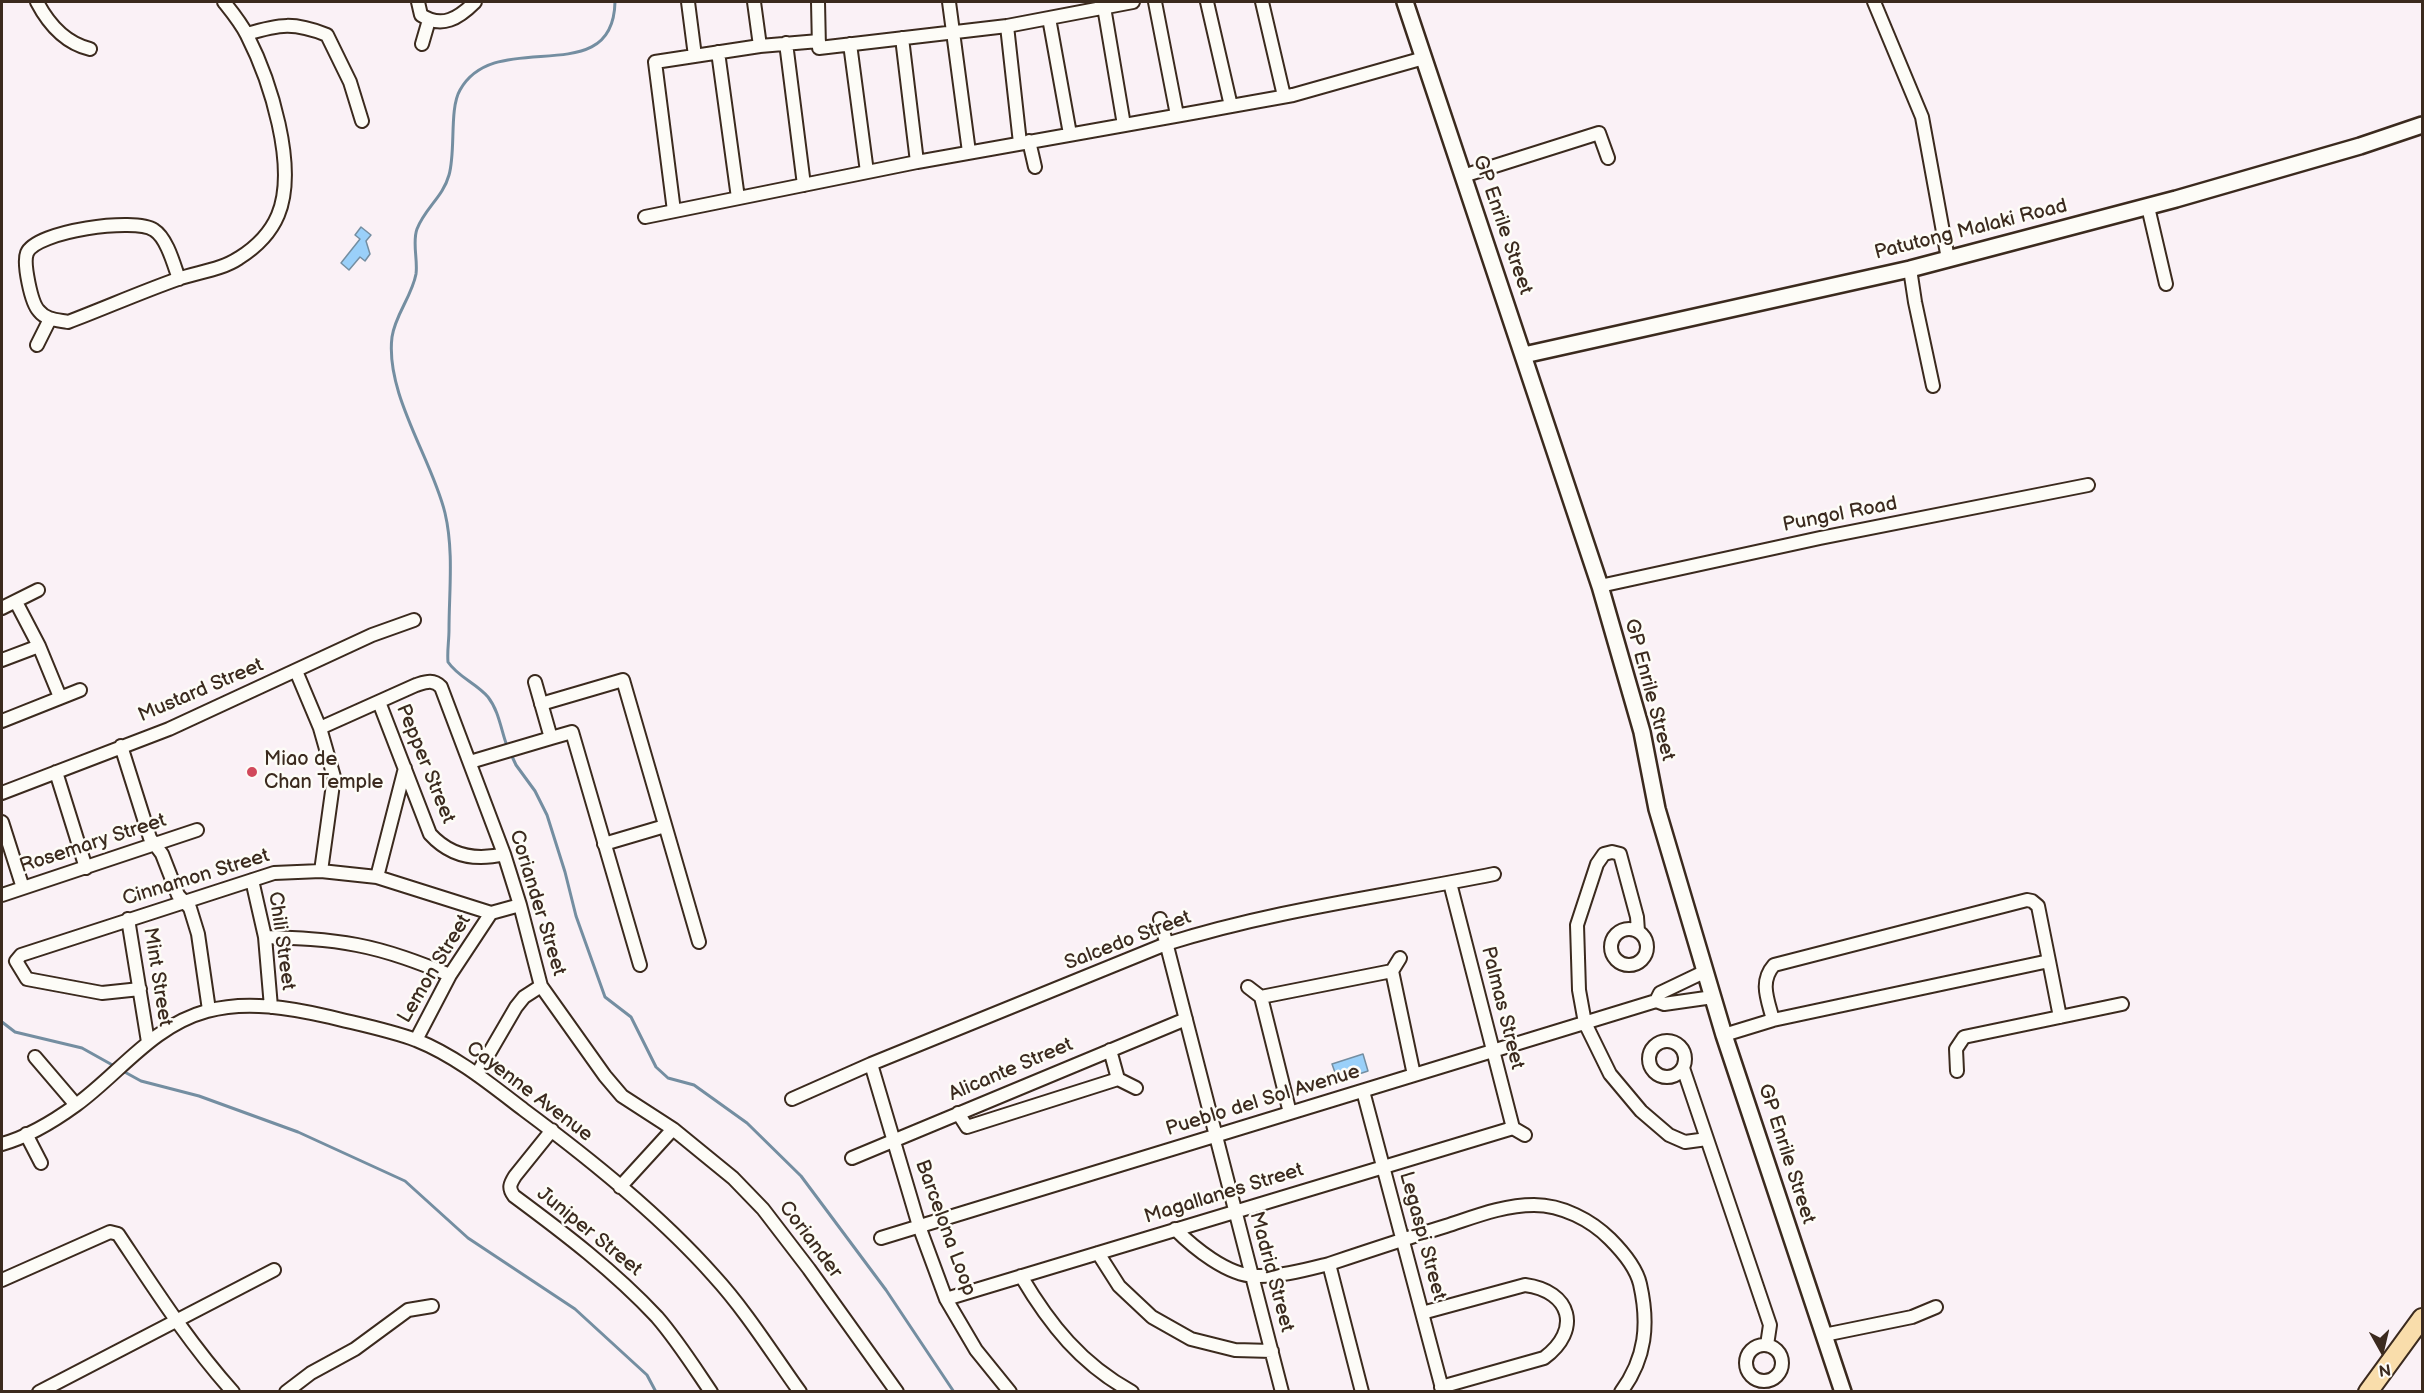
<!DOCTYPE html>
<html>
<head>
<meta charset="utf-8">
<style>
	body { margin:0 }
	#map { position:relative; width:2424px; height:1393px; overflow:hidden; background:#faf1f6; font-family:"Balsamiq Sans",sans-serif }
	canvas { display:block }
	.frame { position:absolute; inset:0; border:3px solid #3b2a1e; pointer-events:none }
	.north { position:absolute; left:2352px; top:1321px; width:60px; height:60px; -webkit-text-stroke:4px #fdfcf7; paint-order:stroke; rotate:172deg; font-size:16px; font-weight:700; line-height:24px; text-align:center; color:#3b2a1e }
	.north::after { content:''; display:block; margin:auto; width:21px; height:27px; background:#3b2a1e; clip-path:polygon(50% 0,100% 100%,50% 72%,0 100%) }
</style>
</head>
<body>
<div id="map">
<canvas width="2424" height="1393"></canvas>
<div class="frame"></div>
<div class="north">N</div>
</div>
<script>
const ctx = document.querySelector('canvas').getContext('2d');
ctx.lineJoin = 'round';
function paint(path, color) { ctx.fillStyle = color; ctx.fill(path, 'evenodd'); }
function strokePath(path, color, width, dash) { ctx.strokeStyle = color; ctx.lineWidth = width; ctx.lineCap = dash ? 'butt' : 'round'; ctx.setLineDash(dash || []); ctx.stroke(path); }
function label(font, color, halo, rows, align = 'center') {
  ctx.font = font + ' "Balsamiq Sans",sans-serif'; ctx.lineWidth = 5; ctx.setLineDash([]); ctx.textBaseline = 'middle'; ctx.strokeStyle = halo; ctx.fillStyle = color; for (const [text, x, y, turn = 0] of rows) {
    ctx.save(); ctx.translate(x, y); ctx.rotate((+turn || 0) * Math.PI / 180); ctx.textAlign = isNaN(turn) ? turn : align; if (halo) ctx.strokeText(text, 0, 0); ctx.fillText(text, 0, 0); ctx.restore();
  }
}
const water = new Path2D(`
	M361,227L371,235L366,241L370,254L365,261L360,257L349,270L341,263L360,239L355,235Z
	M1363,1054L1368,1071L1338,1081L1332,1064Z`);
paint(water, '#9ad0f9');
strokePath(water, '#748ea1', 1.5);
strokePath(new Path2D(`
	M507,746C501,730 499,711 488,697C476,683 458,677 448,662C447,651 449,641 449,630C449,592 454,551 445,513C432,459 385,394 392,337C395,315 412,296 416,274C418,260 412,242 417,229C425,208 443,197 449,175C456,151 449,109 460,90C496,25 613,93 615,2
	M510,752L516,765L535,791L547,815L565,872L576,916L605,997L631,1017L656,1067L668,1078L694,1085L747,1123L801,1176L886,1290L954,1392
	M2,1022L15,1032L82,1048L116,1067
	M121,1070L141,1081L199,1096L298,1132L405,1181L468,1238L575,1309L647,1375L656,1392`), '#748ea1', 3);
const minor = new Path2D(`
	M37,2C48,23 65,43 90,49
	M418,2L421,15C442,29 459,18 475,2
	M688,2L695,56
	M754,2L760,46
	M818,2L819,48L1007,26L1133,2
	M949,2L969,152
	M1155,2L1177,115
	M1207,2L1231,106
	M1262,2L1284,96
	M1874,2L1922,117L1948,259
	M1104,7L1124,125
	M1049,18L1070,134
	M1007,26L1020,143
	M247,34C280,24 294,22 327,35L350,82L362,121
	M902,38L917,162
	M786,43L804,185
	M422,44L429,20
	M850,44L867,172
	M718,52L738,198
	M1029,141L1035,167
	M1463,176L1599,133L1608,158
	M2148,207L2166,284
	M674,211L655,62L760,46L819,41
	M645,217L917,162L1293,95L1424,58
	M1910,269L1915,302L1933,386
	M179,279C174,265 167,238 154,230C135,217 36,231 27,253C23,263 31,303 39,311C46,320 58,320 68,322C105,308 141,292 178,279C198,272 221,270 239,258C255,248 270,234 278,215C298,167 270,80 247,35C241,23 232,12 224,2
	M37,345L50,319
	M1600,586L1820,538L2088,485
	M16,602L39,646L60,697
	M2,608L38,590
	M2,660L39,646
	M296,671L320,728L334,777L321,871
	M379,702L430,834C450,856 476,861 504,854
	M541,704L623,680L699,942
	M2,721L80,690
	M320,728L416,685C426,682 433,679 441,687L504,854L520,905L541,986L605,1076L622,1096L673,1129L733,1178L763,1209L809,1269L897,1392
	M551,738L572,732L640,965
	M121,746L150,838L162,854L178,895L190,908L198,934L209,1010
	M470,762L551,738L535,682
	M56,772L86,868
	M2,793L169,729L372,635L414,620
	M2,822L23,888
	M604,844L665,826
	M377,877L405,768
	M252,880L265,937L271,1007
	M1450,883L1513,1128L1525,1135
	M2,895L197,830
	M128,919L148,1042
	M1160,919L1282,1392
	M1611 947a18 18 0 1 1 36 0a18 18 0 1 1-36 0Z
	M1638,931L1637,917L1620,854L1612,852L1604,854L1597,864L1577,925L1579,990L1585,1023L1610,1074L1641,1111L1669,1135L1685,1142L1707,1139
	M265,937C296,938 326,939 357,945C389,951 420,963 450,975
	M2049,961L2060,1017
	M1392,971L1414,1075
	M1392,971L1400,958
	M1248,987L1261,997
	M140,989L102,993L27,979L16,961L21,955L274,873L321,871L377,877L491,913
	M1261,997L1392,971
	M1261,997L1290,1113
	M1656,1001L1660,993L1706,971
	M1724,1035L1773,1020L2049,961L2038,906L2032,901L2027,900L1774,965C1759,982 1768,1000 1773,1020
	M416,1040L450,975L491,913L520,905
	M1649 1059a18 18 0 1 1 36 0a18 18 0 1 1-36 0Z
	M35,1057L76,1105
	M871,1064L919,1226L946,1299L976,1350L1010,1392
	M1683,1068L1770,1325L1767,1345
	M1957,1071L1956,1049L1964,1037L2122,1004
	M477,1074L516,1007L524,997L541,986
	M1118,1079L1136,1088
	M1363,1091L1443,1392
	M792,1099L871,1064L1166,944C1273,910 1385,896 1494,874
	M958,1113L967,1127L1118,1079L1110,1050
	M552,1130L515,1176C510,1184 508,1188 514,1196C564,1233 614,1271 657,1317C677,1340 694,1367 711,1392
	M26,1134L41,1163
	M2,1144C27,1137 54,1121 76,1105C120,1073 152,1026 207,1011C247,1000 291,1008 330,1017C358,1024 389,1030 416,1040C456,1056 490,1084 524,1110C590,1159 660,1215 714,1276C746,1311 772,1353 800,1392
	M852,1158L1186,1019
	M620,1187L673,1129
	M1175,1229C1194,1248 1227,1275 1255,1276C1280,1277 1305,1270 1329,1264C1368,1251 1407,1238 1446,1226C1474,1217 1503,1205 1534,1205C1562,1205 1591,1220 1610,1239C1623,1252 1636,1267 1640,1284C1649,1324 1646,1358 1621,1392
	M881,1238L1656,1001L1664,1004L1713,997
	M1098,1253L1119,1286L1152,1317L1191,1339L1235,1350L1272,1351
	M1329,1264L1362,1392
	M1021,1276C1050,1325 1081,1364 1132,1392
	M2,1280L110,1232L118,1234C154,1288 189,1343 233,1392
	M946,1299L1513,1128
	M1422,1313L1525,1285C1571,1291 1582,1330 1544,1358L1441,1387
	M1824,1335L1912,1317L1936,1307
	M1746 1363a18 18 0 1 1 36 0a18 18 0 1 1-36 0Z
	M39,1392L274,1270
	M286,1392L311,1373L355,1349L408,1310L432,1306`);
const tertiary = new Path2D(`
	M1405,2L1600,586L1642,732L1657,809L1724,1035L1843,1392
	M1524,355L1910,269L2176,199L2360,146L2422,125`);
const primary = new Path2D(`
	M2368,1392L2422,1318`);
strokePath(minor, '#3b2a1e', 16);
strokePath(tertiary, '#3b2a1e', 20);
strokePath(primary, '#3b2a1e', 22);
strokePath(minor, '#fdfcf7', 12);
strokePath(tertiary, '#fdfcf7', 15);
strokePath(primary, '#f9ddab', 18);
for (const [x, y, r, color] of [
	[252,772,6,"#d1495b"]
]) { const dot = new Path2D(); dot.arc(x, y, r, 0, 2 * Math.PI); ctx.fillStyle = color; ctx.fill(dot); strokePath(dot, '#fdfcf7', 2); }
label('20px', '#3b2a1e', '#fdfcf7', [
	["GP Enrile Street",1502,225,71],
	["Patutong Malaki Road",1971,230,-14],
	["Pungol Road",1840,515,-11],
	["GP Enrile Street",1649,690,75],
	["Mustard Street",201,691,-23],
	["Pepper Street",425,764,68],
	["Rosemary Street",93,844,-18],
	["Cinnamon Street",196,878,-17],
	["Coriander Street",537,903,73],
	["Chili Street",281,941,82],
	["Salcedo Street",1128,941,-21],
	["Lemon Street",435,969,-59],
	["Mint Street",157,977,81],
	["Palmas Street",1502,1008,76],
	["Alicante Street",1011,1070,-23],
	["Cayenne Avenue",529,1092,37],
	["Pueblo del Sol Avenue",1263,1101,-17],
	["GP Enrile Street",1786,1154,72],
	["Magallanes Street",1224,1194,-17],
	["Barcelona Loop",945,1228,70],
	["Juniper Street",589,1232,39],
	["Legaspi Street",1422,1236,75],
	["Coriander",810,1240,53],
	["Madrid Street",1271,1272,75]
]);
label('20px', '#3b2a1e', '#fdfcf7', [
	["Miao de",264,760],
	["Chan Temple",264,783]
], 'left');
</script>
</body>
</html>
